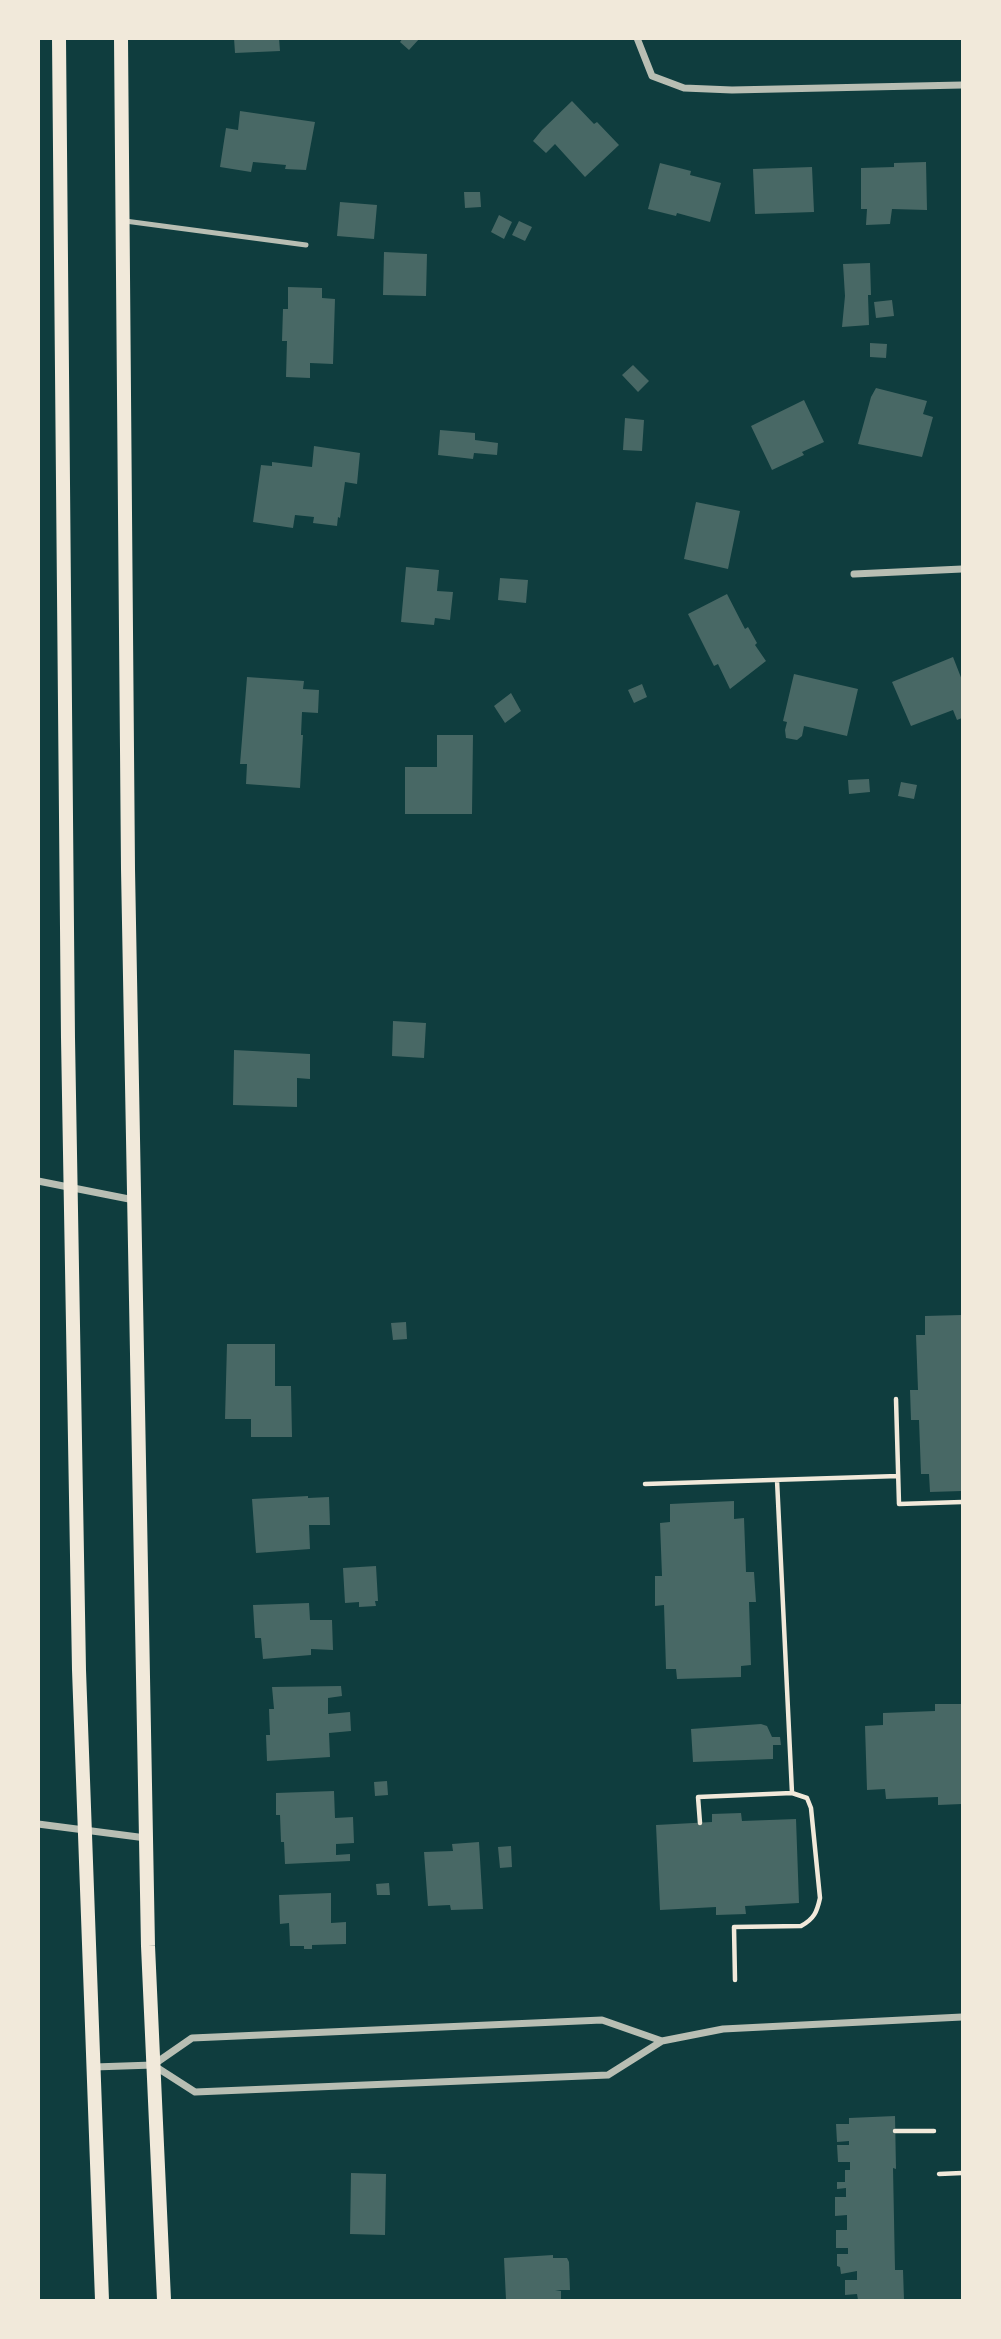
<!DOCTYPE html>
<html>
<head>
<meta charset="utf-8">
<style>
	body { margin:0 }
	#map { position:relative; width:1001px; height:2339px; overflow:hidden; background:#0f3d3e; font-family:"Source Serif 4",serif }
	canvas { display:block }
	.frame { position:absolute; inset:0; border:40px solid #f1e9da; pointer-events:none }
</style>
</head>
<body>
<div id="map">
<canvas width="1001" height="2339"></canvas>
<div class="frame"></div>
</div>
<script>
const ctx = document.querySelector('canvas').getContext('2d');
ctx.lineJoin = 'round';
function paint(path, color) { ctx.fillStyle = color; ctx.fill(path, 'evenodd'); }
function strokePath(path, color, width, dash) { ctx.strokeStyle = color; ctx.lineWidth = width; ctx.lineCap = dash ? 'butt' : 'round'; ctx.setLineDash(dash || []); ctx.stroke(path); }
paint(new Path2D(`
	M234,38H279L280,51L235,53Z
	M403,38H420L409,50L400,42Z
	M572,101L594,124L597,122L619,145L585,177L555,144L546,153L533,141L542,130Z
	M240,111L315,122L306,170L285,169L286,165L253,162L251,172L220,167L226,128L238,130Z
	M926,162L927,210L892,209L890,224L866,225L867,209H861V168L894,167V163Z
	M660,163L691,171L690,175L721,183L710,222L677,213L676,216L648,209Z
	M812,167L814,212L755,214L753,169Z
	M464,192H480L481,207L465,208Z
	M340,202L377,205L374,239L337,236Z
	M499,215L512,222L504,239L491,232Z
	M519,221L532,227L525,241L512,235Z
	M384,252L427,254L426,296L383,295Z
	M870,263L871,295H868L869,325L842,327L845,296L843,264Z
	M288,287L322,288V298L335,299L333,364L310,363V378L286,377L287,341H282L283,309H288Z
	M892,300L894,316L876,318L874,302Z
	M870,343L887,344L886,358L870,357Z
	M633,365L649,381L638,392L622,375Z
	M876,388L927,401L923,414L933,417L922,457L858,444L871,397Z
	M804,400L824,442L802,452L804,455L772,470L751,426Z
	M625,418L644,420L642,451L623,450Z
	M440,430L475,433V440L498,443L497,455L474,453L473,459L438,455Z
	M314,446L360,453L357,484L345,482L340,518L338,517L337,526L313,523L314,517L295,515L293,528L253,522L261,465L272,466V462L312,467Z
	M696,502L740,511L728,569L684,559Z
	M406,567L439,570L437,591L453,592L450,620L435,618L434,625L401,622Z
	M500,578L528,580L526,603L498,600Z
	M727,594L745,629L748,627L757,643L755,645L766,661L730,689L718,664L714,666L688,614Z
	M953,657L962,680V718L957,720L953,710L911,726L892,682Z
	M794,674L858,689L847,736L804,726L802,736L797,740L786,738L785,730L787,722L783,721Z
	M247,677L304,681L303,689L319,690L318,713L302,712L301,735H303L300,788L246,784L247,764H240Z
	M642,684L647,697L634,703L628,690Z
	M511,693L521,711L505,723L494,706Z
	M437,735H473L472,814H405V767H437Z
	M869,779L870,792L849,794L848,780Z
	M901,782L917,785L914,799L898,796Z
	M393,1021L426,1023L424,1058L392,1056Z
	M234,1050L310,1054V1079L297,1078V1107L233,1105Z
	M962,1315V1491L930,1492L929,1474H921L919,1420H911L910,1390H918L916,1335H925V1316Z
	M406,1322L407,1339L393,1340L391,1323Z
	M227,1344H275V1386H291L292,1437H251V1419H225Z
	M308,1496V1498L329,1497L330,1525H309L310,1549L256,1553L252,1499Z
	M734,1501V1519L744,1518L746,1572H754L756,1602H749L751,1665L741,1666V1677L677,1679L676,1669H666L664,1605L655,1606V1576H662L660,1523L670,1522V1504Z
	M376,1566L378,1601H375L376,1606L359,1607V1602L345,1603L343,1568Z
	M309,1603L310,1620H332L333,1650L311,1649V1655L263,1659L261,1638H255L253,1605Z
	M341,1686L342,1696L328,1698V1714L350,1712L351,1731L329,1733L330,1757L267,1761L266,1735H270L269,1709H274L272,1687Z
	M935,1704H962V1804L938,1805V1797L886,1799L885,1789L867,1790L865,1726L883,1725V1713L935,1711Z
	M761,1724L767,1726L772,1737H780L781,1745H773V1759L693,1762L691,1729Z
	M387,1781L388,1795L375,1796L374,1782Z
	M334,1791L335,1818L353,1817L354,1843L336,1844V1855L350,1854V1861L285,1864L284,1842H281L280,1815H276V1793Z
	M741,1813L742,1821L796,1819L799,1903L745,1906L746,1914L716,1915V1907L660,1910L656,1825L712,1822V1814Z
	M479,1842L483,1909L451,1910L450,1905L428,1906L424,1852L453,1851L452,1844Z
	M511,1846L512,1867L500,1868L498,1847Z
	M389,1883L390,1895H377L376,1884Z
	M331,1893V1923L346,1922V1944L312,1945V1949H304V1946H290L289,1923L280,1924L279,1895Z
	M895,2116L896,2169L893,2168L895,2270H903L904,2300H858L857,2294L845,2295V2280H857V2271L841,2274L840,2267L837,2266V2254H848V2248H836V2230H847V2215L835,2216V2197H846V2188L837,2189V2182H845V2170H850V2162H838L837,2145H849V2141L837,2142L836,2124H849V2118Z
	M351,2173L386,2174L385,2235L350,2234Z
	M553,2255V2258H567L569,2262L570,2290H555L561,2291V2300H506L504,2258Z`), '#486865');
strokePath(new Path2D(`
	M896,1399L899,1504L962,1502
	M777,1480L792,1793
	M645,1484L898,1476
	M700,1823L698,1797L792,1793L807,1798L811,1808L820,1898C817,1912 814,1919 801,1926L734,1927L735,1980
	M895,2131H934
	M939,2174L962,2173`), '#f1e9da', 4.5);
strokePath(new Path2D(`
	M125,221L306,245`), '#b8beb3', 5);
strokePath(new Path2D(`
	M637,38L652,76L684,88L732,90L962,85
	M854,574L962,569
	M38,1181L134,1200
	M38,1824L146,1838
	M153,2065L195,2092L608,2075L662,2041L723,2029L962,2017
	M94,2067L153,2065L192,2038L602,2020L662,2041`), '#b8beb3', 7);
strokePath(new Path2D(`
	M59,38L68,1038L79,1670L102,2300
	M121,38L128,869L148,1946L164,2300`), '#f1e9da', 14);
</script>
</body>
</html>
